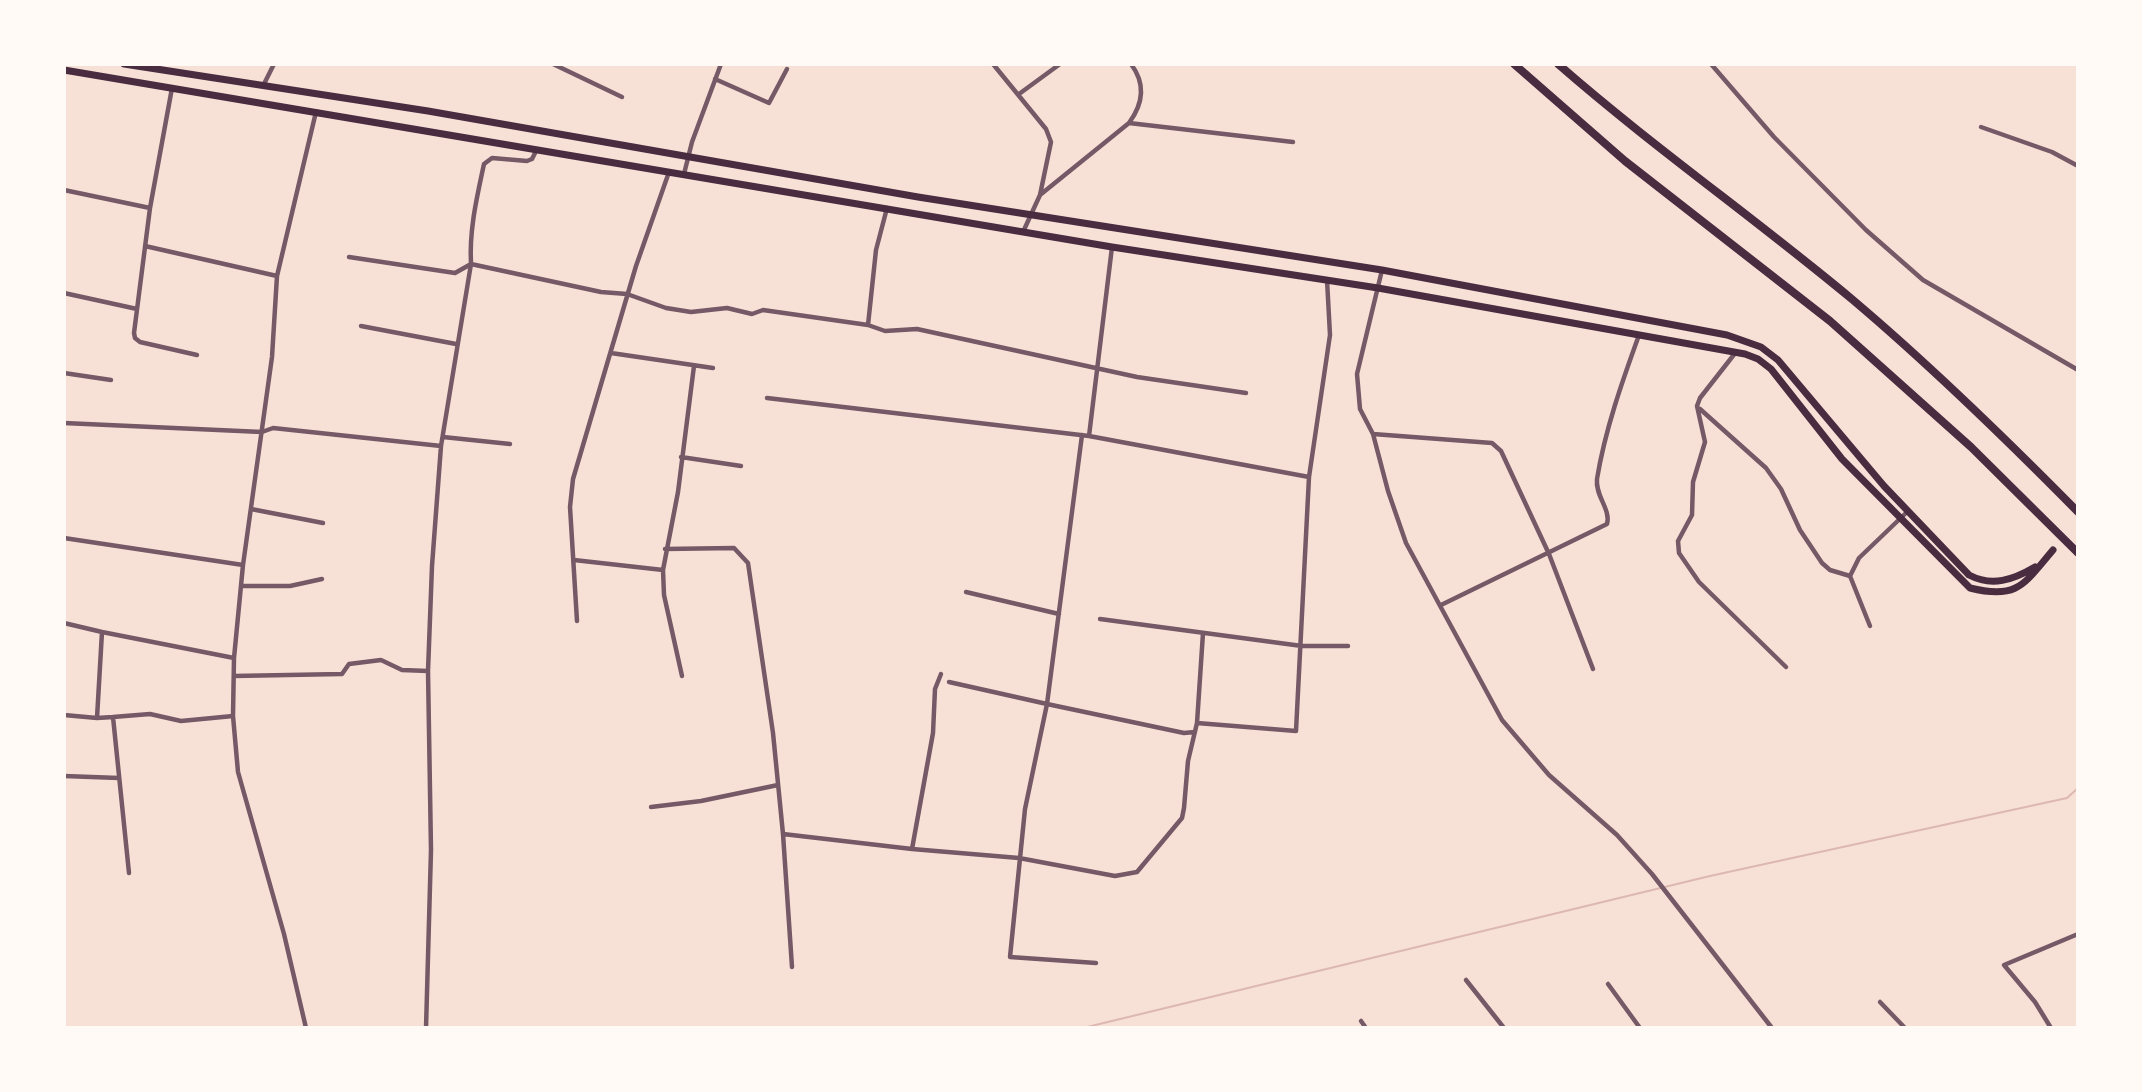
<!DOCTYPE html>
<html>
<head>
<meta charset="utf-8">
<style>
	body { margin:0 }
	#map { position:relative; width:2142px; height:1092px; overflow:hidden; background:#f7e1d7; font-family:"Asap Condensed",sans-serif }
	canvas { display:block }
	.frame { position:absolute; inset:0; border:66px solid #fffaf5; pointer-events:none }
</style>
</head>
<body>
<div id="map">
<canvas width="2142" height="1092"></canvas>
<div class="frame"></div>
</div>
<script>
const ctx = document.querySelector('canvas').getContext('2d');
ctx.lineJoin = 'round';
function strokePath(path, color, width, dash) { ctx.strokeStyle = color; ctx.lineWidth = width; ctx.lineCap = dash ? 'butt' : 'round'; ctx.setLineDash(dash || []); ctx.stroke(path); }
strokePath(new Path2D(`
	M1083,1028L1710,876L2067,798L2078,788`), '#dcb8b0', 2);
strokePath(new Path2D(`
	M553,64L622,97
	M993,64L1046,129L1051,142L1040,195L1023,232
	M1711,64L1774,137L1866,230L1923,280L2078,370
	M715,79L769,103L787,69
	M264,84L274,64
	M172,88L150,208L134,333L135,338L140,342L197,355
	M1019,94L1060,64
	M1129,123L1293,142
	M1981,127L2052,152L2078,166
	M684,174L692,142L721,64
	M64,190L150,208
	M1040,195L1129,123C1143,104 1146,84 1131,64
	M145,246L277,276
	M349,257L455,273L471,264L601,292L627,294L666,308L691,312L727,308L752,314L763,310L868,325L885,331L917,329L1137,377L1246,393
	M1382,270L1357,374L1360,409L1373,434L1388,491L1406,543L1502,720L1549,775L1617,835L1652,874L1772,1028
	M64,293L137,309
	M868,325L876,250L887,208
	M361,326L456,344
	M1736,352L1700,398L1697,406L1705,442L1693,482L1692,515L1678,541L1679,553L1699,582L1786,667
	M611,353L713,368
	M64,373L111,380
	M767,398L1089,436L1309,477L1330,335L1327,280
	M1700,409L1766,468L1781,489L1800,530L1822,563L1830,570L1850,576
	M64,423L262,432L273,428L441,446
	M1373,434L1492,443L1501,451L1549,554L1593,669
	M1089,436L1112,247
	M443,437L510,444
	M681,457L741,466
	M251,509L323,523
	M64,538L243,565
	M665,549L734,548L748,563L773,733L783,834L912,849
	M574,560L663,570
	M242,586H290L322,579
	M966,592L1059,614
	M1441,605L1607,524C1611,509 1595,496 1597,479C1605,430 1622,382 1639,335
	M1100,619L1302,646H1348
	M577,621L570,507L573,479L636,266L669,172
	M64,623L102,632L97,718L113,717L129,873
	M1870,626L1850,576L1859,558L1907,512
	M102,632L234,658
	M941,674L935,689L933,733L912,849L1019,858L1115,876L1137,872L1182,818L1184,808L1188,761L1197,723L1203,633
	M234,676L342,674L349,664L381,660L402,670L428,671
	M682,676L664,595L663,570L678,492L694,366
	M949,682L1047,704L1082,435
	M64,715L97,718
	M113,717L150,714L181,721L233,716
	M1197,723L1296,731L1309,477
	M64,776L119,778
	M651,807L701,801L778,785
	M783,834L792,967
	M1096,963L1010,957L1025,809L1047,704L1184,733L1195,732
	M1466,980L1504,1028
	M1608,984L1640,1028
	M1880,1002L1905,1028
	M1361,1021L1366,1028
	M306,1028L284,934L238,772L233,716L234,658L243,565L272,357L277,276L315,116L318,112
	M426,1028L431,850L428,671L432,566L441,446L471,264C469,230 477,197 484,164L492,158L527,161L532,159L537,149
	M2051,1028L2035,1002L2004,965L2078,934`), '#755966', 4.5);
strokePath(new Path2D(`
	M124,64L428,111L918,197L1382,270L1727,335L1761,347L1778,360L1884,486L1969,575C1992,587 2013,580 2035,567
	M64,70L1112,247L1378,288L1745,354L1758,359L1771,369L1842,459L1970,588C2018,600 2024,584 2053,550`), '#4a2c40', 7);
strokePath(new Path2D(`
	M1514,64L1625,161L1830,321L1971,447L2078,553
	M1558,64C1653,147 1756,219 1853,300C1931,366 2006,439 2078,512`), '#4a2c40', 8);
</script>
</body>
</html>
